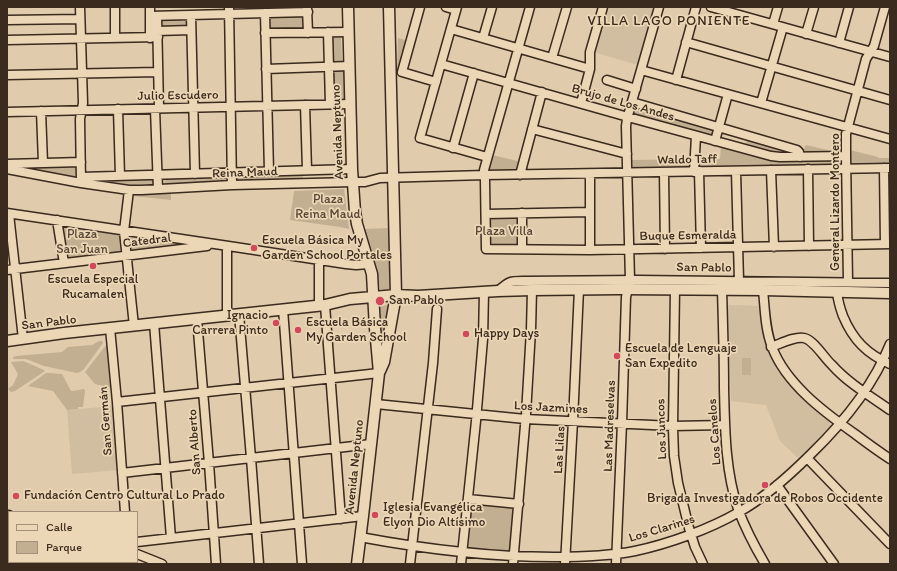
<!DOCTYPE html>
<html>
<head>
<meta charset="utf-8">
<style>
	body { margin:0 }
	#map { position:relative; width:897px; height:571px; overflow:hidden; background:#e0ccac; font-family:Itim,sans-serif }
	canvas { display:block }
	.frame { position:absolute; inset:0; border:8px solid #3b2a1e; pointer-events:none }
	.legend { position:absolute; left:8px; top:511px; width:130px; height:52px; box-sizing:border-box; background:#ebd6b5; border:1px solid #a59179; margin:0; padding:5px 7px; list-style:none; font-size:12px; color:#3b2a1e }
	.legend li { display:flex; align-items:center; gap:8px; height:20px }
	.legend b { width:20px; border:1px solid #a59179 }
</style>
</head>
<body>
<div id="map">
<canvas width="897" height="571"></canvas>
<div class="frame"></div>
<ul class="legend">
<li><b style="height:5px;background:#ebd6b5"></b>Calle</li>
<li><b style="height:11px;background:#c2ae91"></b>Parque</li>
</ul>
</div>
<script>
const ctx = document.querySelector('canvas').getContext('2d');
ctx.lineJoin = 'round';
function paint(path, color) { ctx.fillStyle = color; ctx.fill(path, 'evenodd'); }
function strokePath(path, color, width, dash) { ctx.strokeStyle = color; ctx.lineWidth = width; ctx.lineCap = dash ? 'butt' : 'round'; ctx.setLineDash(dash || []); ctx.stroke(path); }
function label(font, color, halo, rows, align = 'center') {
  ctx.font = font + ' Itim,sans-serif'; ctx.lineWidth = 3.5; ctx.setLineDash([]); ctx.textBaseline = 'middle'; ctx.strokeStyle = halo; ctx.fillStyle = color; for (const [text, x, y, turn = 0] of rows) {
    ctx.save(); ctx.translate(x, y); ctx.rotate((+turn || 0) * Math.PI / 180); ctx.textAlign = isNaN(turn) ? turn : align; if (halo) ctx.strokeText(text, 0, 0); ctx.fillText(text, 0, 0); ctx.restore();
  }
}
paint(new Path2D(`
	M605,7H655L638,65L593,52Z
	M728,305L761,306L765,343L777,370L793,388L829,421L831,426L798,458L780,441L766,405L731,401Z
	M113,406L119,470L72,474L67,410Z`), '#d1bd9f');
paint(new Path2D(`
	M306,15V31H269V16Z
	M188,17V27L160,28V18Z
	M324,34H341L342,64H324Z
	M398,38L409,41L400,69H397Z
	M345,70L346,101H329L328,71Z
	M634,104L717,128L714,138L631,116Z
	M748,138L796,151V154L774,155L745,146Z
	M806,145L836,152L803,155V151Z
	M721,146L775,160L842,158L850,150L878,157V158H890V166L633,170L632,160L720,159Z
	M492,155L522,162L519,172H488Z
	M78,164V177L8,167Z
	M303,171V180L236,182L235,174Z
	M228,174V183L165,185L164,176Z
	M153,177L156,186L130,187L86,180Z
	M344,189L349,229L340,227L290,220L294,191Z
	M134,194H171V200L134,196Z
	M488,217H519L520,248L488,247Z
	M63,225L186,243L190,245L68,260Z
	M391,228L393,290L380,289L377,270L364,229Z
	M389,305L382,369L378,307L380,306Z
	M99,341H102L103,343L84,369L80,372L77,373L44,366L26,359H13V357L16,356L62,352L68,347L92,345Z
	M107,344H108L112,388L95,384L85,372Z
	M742,358H751V375H742Z
	M23,361L44,370L45,371L15,391L11,392L8,389L13,385L18,374L11,362Z
	M46,373H49L62,374L71,391H73L84,389L85,391L83,407H78V409L67,410L53,391L28,386Z
	M474,503L512,507L514,509L511,549L508,551L468,549L467,547L471,505Z
	M7,517L9,518V562H121V564H7Z`), '#c2ae91');
const minor = new Path2D(`
	M80,7L83,103L80,119L81,182
	M115,7V38
	M150,7V38
	M229,7L232,185
	M420,7L402,72L436,82
	M446,7L456,10
	M457,7L420,138L487,157
	M530,7L484,170L485,180L486,249L590,250L890,244
	M711,7L890,57
	M307,8L308,33
	M265,13L269,171
	M191,15L195,174
	M150,16L308,12
	M157,16L159,108
	M7,20L80,19
	M773,24L778,7
	M451,29L590,69
	M157,31L191,30
	M328,32L330,104
	M265,33L348,32
	M806,34L814,7
	M483,38L492,7
	M7,40L158,37
	M686,42L890,100
	M839,43L849,7
	M552,58L567,7
	M441,64L628,117L771,156L780,157L846,156
	M266,69L349,66
	M641,70L890,139
	M7,75L158,72
	M607,80L636,89
	M676,80L696,7
	M632,102L797,150L799,152L800,157
	M581,103L590,69V52L603,7
	M761,103L783,27
	M305,105L307,170
	M118,109L120,176
	M155,109L158,189
	M41,111L43,163
	M7,112L350,104
	M532,129L627,154
	M715,141L728,94
	M453,148L474,73
	M7,164L81,162
	M884,168L885,244
	M7,169L81,183L129,190H142L232,185L353,182H365L380,178L485,175L890,168
	M808,169L809,246
	M771,170L774,247
	M699,171L701,248
	M736,171L739,281
	M664,172L665,249
	M694,172L696,136
	M590,174V250
	M520,175L542,92
	M81,177L352,169
	M129,190L124,231L134,326
	M7,213L235,247L346,264L356,265L369,264
	M522,213V249
	M9,214L23,339
	M486,214L590,212
	M57,220L64,263
	M7,270L207,246
	M848,282L846,156V134L866,59L874,46L885,7
	M675,289L673,428L674,456L678,483L689,528L695,547L703,564
	M722,290C723,323 724,355 724,388C725,428 725,470 738,509C745,528 755,547 765,564
	M763,290C765,309 765,329 772,347C786,384 824,412 855,434C867,443 878,451 890,459
	M498,291C510,280 511,281 527,281L637,280L890,283
	M837,292C838,301 840,308 843,316C853,340 867,354 890,364
	M319,305V260
	M325,305L341,519
	M283,309L302,564
	M239,314L251,458L259,564
	M227,315V246
	M197,319L209,463L216,564
	M154,323L171,538
	M110,328L117,402L125,512
	M771,347C780,344 795,336 804,338C814,340 824,358 832,365C848,383 870,396 890,410
	M117,402L379,373
	M376,404L525,419L673,426L725,425
	M807,458L890,544
	M122,473L371,444
	M777,485L834,564
	M468,499L519,504
	M7,515H9
	M360,537C424,549 489,557 554,557C581,557 609,556 635,551C668,544 710,529 739,512C766,497 790,475 811,454C844,422 873,387 890,344
	M137,542L363,516
	M137,554L162,564
	M125,564V562
	M410,564L433,363L437,309
	M461,564L476,421L483,339L484,292
	M513,564L526,414L531,330L532,290
	M565,564L573,421L579,289
	M616,564L622,423L626,297L630,280L626,126L627,119L659,7`);
const major = new Path2D(`
	M348,7L352,169L355,212L357,224L372,274L375,328L379,373L363,516L357,564
	M7,341L64,333L325,305L350,299L396,295L418,296L498,291L532,290L619,289L763,290L890,293
	M380,371L384,362L396,295L389,7`);
strokePath(minor, '#3b2a1e', 11);
strokePath(major, '#3b2a1e', 13);
strokePath(minor, '#ebd6b5', 8);
strokePath(major, '#ebd6b5', 10);
for (const [x, y, r, color] of [
	[254,248,4,"#d1495b"],
	[93,266,4,"#d1495b"],
	[380,301,5,"#d1495b"],
	[276,323,4,"#d1495b"],
	[298,330,4,"#d1495b"],
	[466,334,4,"#d1495b"],
	[617,356,4,"#d1495b"],
	[765,485,4,"#d1495b"],
	[16,496,4,"#d1495b"],
	[375,515,4,"#d1495b"]
]) { const dot = new Path2D(); dot.arc(x, y, r, 0, 2 * Math.PI); ctx.fillStyle = color; ctx.fill(dot); strokePath(dot, '#ebd6b5', 1.5); }
label('13px', '#3b2a1e', '#ebd6b5', [
	["Julio Escudero",178,96,-1],
	["Brujo de Los Andes",623,103,16],
	["Avenida Neptuno",338,132,-92],
	["Waldo Taff",687,160,-1],
	["Reina Maud",245,173,-2],
	["General Lizardo Montero",836,202,-90],
	["Buque Esmeralda",688,236,-1],
	["Catedral",147,241,-7],
	["San Pablo",704,268,1],
	["San Pablo",49,323,-7],
	["Los Jazmines",551,408,3],
	["San Germán",106,421,-94],
	["Las Madreselvas",610,426,-88],
	["Los Juncos",662,429,-92],
	["Los Canelos",715,432,-94],
	["San Alberto",195,442,-94],
	["Las Lilas",560,450,-87],
	["Avenida Neptuno",355,467,-84],
	["Los Clarines",662,529,-17]
]);
label('13px', '#564435', '#ebd6b5', [
	["Plaza",328,200],
	["Reina Maud",328,215],
	["Plaza Villa",504,232],
	["Plaza",82,235],
	["San Juan",82,250]
]);
label('13px', '#3b2a1e', '#ebd6b5', [
	["Escuela Básica My",262,241],
	["Garden School Portales",262,256],
	["Escuela Especial",93,280,"center"],
	["Rucamalen",93,295,"center"],
	["San Pablo",389,301],
	["Ignacio",268,316,"right"],
	["Carrera Pinto",268,331,"right"],
	["Escuela Básica",306,323],
	["My Garden School",306,338],
	["Happy Days",474,334],
	["Escuela de Lenguaje",625,349],
	["San Expedito",625,364],
	["Fundación Centro Cultural Lo Prado",24,496],
	["Brigada Investigadora de Robos Occidente",765,499,"center"],
	["Iglesia Evangélica",383,508],
	["Elyon Dio Altísimo",383,523]
], 'left');
ctx.letterSpacing = '1px';
label('14px', '#3b2a1e', '#ebd6b5', [
	["VILLA LAGO PONIENTE",669,21]
]);
ctx.letterSpacing = '0px';
</script>
</body>
</html>
